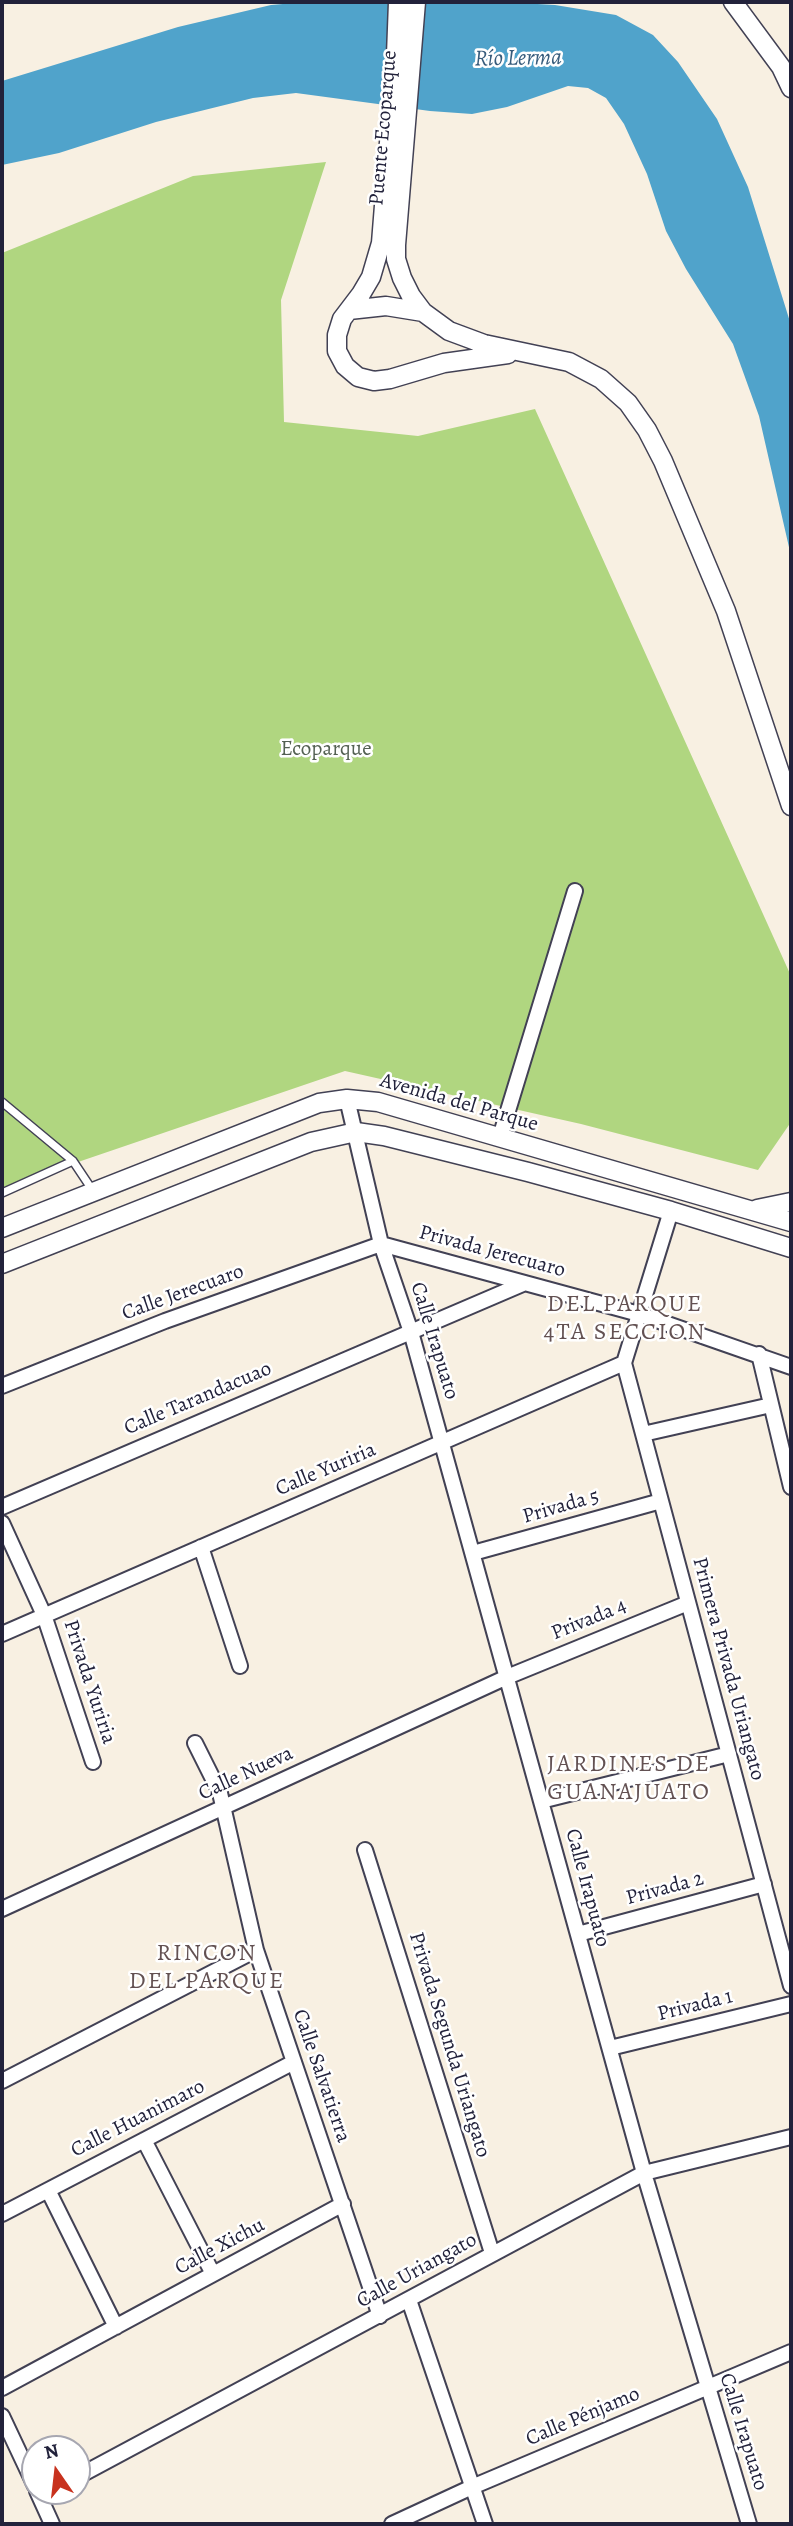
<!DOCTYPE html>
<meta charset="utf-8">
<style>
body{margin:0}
#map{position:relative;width:793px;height:2526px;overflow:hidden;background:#f8f0e2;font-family:Alegreya,serif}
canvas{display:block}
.frame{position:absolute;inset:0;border:4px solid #22223b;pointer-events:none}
.north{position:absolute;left:21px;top:2435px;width:70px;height:70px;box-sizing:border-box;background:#fff;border:2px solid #a7a7b1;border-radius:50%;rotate:346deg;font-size:19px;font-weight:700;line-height:28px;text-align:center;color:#22223b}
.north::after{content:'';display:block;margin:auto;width:24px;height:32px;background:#c8321e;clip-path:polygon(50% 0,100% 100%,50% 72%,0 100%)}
</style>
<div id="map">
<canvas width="793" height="2526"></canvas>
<div class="frame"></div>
<div class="north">N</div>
</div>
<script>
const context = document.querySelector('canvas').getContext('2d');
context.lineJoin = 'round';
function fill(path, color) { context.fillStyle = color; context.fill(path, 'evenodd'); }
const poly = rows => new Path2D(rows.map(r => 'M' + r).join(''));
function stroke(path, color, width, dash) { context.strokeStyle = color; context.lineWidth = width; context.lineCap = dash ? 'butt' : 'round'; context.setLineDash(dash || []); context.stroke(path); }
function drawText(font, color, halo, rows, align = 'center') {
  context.font = font + ' Alegreya,serif'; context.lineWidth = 5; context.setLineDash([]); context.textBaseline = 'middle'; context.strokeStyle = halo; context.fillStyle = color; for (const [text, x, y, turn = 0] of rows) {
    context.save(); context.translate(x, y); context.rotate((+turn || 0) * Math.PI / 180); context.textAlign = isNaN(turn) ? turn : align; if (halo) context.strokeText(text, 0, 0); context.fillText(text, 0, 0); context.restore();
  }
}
const green = poly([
 [326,162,281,300,284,422,418,436,535,409,791,976,791,1122,758,1170,581,1124,345,1071,37,1176,2,1190,2,253,193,176]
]);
const water = poly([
 [306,2,503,2,555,5,616,15,653,35,678,62,717,119,748,187,791,325,791,556,759,416,733,344,686,269,666,231,647,174,624,124,606,98,588,88,568,86,507,107,472,114,430,111,296,93,253,98,156,122,59,153,2,165,2,81,178,27,271,5]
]);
const service = poly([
 [2,1102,73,1161,93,1191],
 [2,1193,73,1161]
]);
const minor = poly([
 [347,1099,381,1244,411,1332,644,2173,749,2524],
 [500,1137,575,891],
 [759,1354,791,1487],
 [624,1363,791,1986],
 [624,1363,671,1211],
 [2,1386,165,1321,381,1244,639,1314,791,1367],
 [643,1434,771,1405],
 [2,1507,525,1283],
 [2,1523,44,1615,93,1762],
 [201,1547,240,1666],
 [473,1553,661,1501],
 [2,1634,624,1363],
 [195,1743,220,1793,256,1950,380,2316],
 [541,1801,729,1754],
 [365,1850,492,2253],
 [2,1909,507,1677,688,1603],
 [578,1934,764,1884],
 [610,2048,791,2004],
 [2,2081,256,1950],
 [144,2140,213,2274],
 [48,2190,116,2327],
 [2,2214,294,2062],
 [409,2300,485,2524],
 [2,2388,343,2204],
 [2,2416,35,2486],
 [77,2477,644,2173,791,2137],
 [37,2491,52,2524],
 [392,2524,472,2487,791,2352]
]);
const tertiary = poly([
 [398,2,396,55,381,243,371,277,361,294,342,319,337,335,337,351,345,366,358,377,374,381,390,379,444,363,508,354],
 [416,2,396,245,396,259,402,278,411,296,423,312,449,331,484,344,569,362,601,379,628,403,647,430,663,461,726,611,791,806],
 [733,2,781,67,791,88],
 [349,310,386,306,423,312],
 [757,1209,791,1202],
 [2,1228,319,1103,347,1099,378,1102,791,1222],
 [2,1264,311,1142,356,1132,384,1136,528,1172,671,1211,791,1248]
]);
const streetNames = [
 ["Puente Ecoparque",384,128,-85],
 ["Avenida del Parque",459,1103,16],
 ["Privada Jerecuaro",492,1252,15],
 ["Calle Jerecuaro",183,1293,-20],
 ["Calle Irapuato",434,1341,73],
 ["Calle Tarandacuao",198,1399,-23],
 ["Calle Yuriria",326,1470,-23],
 ["Privada 5",561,1507,-16],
 ["Privada 4",589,1620,-22],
 ["Primera Privada Uriangato",728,1669,75],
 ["Privada Yuriria",89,1682,72],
 ["Calle Nueva",246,1774,-25],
 ["Calle Irapuato",587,1888,75],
 ["Privada 2",665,1889,-15],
 ["Privada 1",695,2006,-14],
 ["Privada Segunda Uriangato",449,2045,73],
 ["Calle Salvatierra",321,2076,71],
 ["Calle Huanimaro",138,2119,-27],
 ["Calle Xichu",220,2247,-28],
 ["Calle Uriangato",417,2271,-29],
 ["Calle Pénjamo",583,2417,-23],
 ["Calle Irapuato",743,2432,73]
];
const parkNames = [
 ["Ecoparque",326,750]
];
const waterNames = [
 ["Río Lerma",518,59,-1]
];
const quarterNames = [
 ["DEL PARQUE",625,1305],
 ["4TA SECCION",625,1333],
 ["JARDINES DE",629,1765],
 ["GUANAJUATO",629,1793],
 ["RINCON",207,1954],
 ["DEL PARQUE",207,1982]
];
fill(green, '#b0d680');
fill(water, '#50a3cb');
stroke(service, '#424154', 10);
stroke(minor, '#424154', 18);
stroke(tertiary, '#424154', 21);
stroke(service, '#fff', 7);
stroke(minor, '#fff', 14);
stroke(tertiary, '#fff', 18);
drawText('21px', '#22223b', '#fff', streetNames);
drawText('21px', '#546153', '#fff', parkNames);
drawText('italic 23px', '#375c7c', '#fff', waterNames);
context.letterSpacing = '2px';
drawText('24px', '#635152', '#fff', quarterNames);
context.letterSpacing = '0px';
</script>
